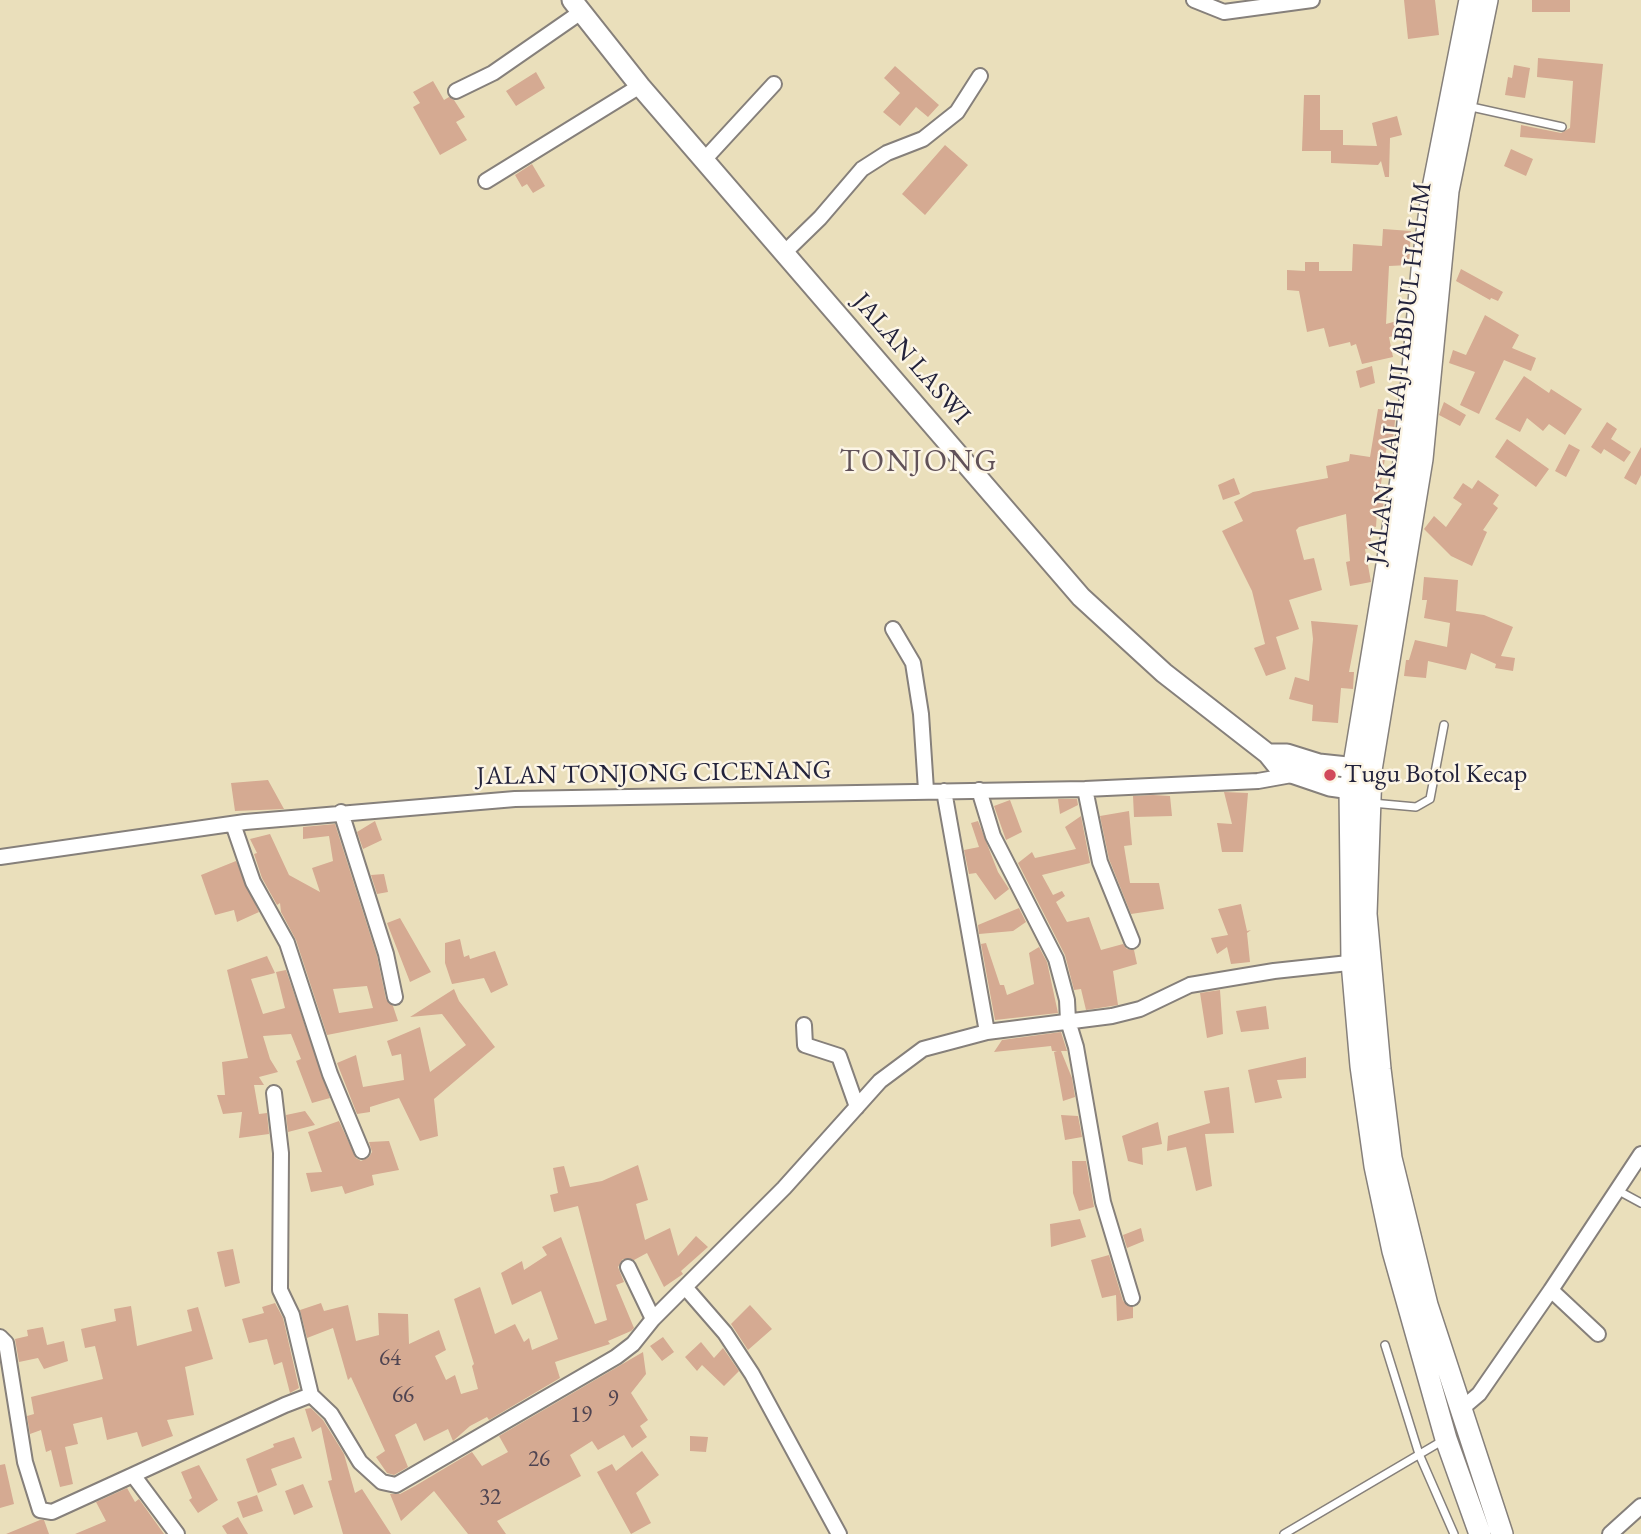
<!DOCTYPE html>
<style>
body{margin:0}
canvas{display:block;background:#eadfbb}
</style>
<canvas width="1641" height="1534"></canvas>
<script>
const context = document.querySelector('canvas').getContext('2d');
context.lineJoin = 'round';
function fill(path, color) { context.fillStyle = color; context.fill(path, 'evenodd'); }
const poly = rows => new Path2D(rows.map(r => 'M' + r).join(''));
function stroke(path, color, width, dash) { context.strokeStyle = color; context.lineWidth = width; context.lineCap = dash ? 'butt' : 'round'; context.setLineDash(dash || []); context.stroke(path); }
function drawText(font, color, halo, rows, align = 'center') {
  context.font = font + ' "EB Garamond",serif'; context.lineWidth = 5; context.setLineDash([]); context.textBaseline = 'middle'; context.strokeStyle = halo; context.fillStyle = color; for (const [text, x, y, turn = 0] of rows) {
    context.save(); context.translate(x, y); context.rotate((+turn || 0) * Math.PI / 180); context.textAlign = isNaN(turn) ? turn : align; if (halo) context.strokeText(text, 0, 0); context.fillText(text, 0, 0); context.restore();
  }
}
const building = poly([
 [1404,0,1435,0,1439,35,1408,39],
 [1532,0,1570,0,1570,12,1532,12],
 [1538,58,1603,64,1595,143,1520,137,1521,125,1561,133,1570,128,1573,81,1537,77],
 [1514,65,1530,68,1525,98,1505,95,1508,77,1512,78],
 [895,66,939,105,928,117,916,107,900,126,883,112,900,93,884,78],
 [536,72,545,88,516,106,506,91],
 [433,81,444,100,449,97,454,100,465,117,456,122,467,140,440,155,413,107,420,103,413,92],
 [1304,95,1320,95,1320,130,1343,130,1343,145,1377,146,1372,123,1397,116,1402,135,1390,138,1389,177,1385,177,1381,161,1378,165,1331,163,1331,151,1302,151],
 [945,145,968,165,925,215,902,194],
 [1511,149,1533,159,1526,176,1504,166],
 [532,164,545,186,533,193,527,184,522,187,515,175],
 [1383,229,1411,231,1409,265,1389,266,1386,324,1397,321,1400,335,1389,337,1393,357,1362,364,1356,344,1351,346,1350,342,1329,347,1324,328,1307,332,1299,291,1287,290,1287,270,1305,271,1305,262,1319,262,1319,271,1352,271,1353,244,1382,246],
 [1461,269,1503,292,1498,301,1491,298,1490,300,1456,281],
 [1485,315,1519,335,1512,348,1536,358,1531,371,1504,360,1479,414,1460,405,1475,372,1449,363,1453,350,1466,355],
 [1372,366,1375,383,1360,388,1356,371],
 [1524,376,1549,393,1551,389,1582,409,1565,435,1549,424,1543,431,1527,418,1520,432,1495,419],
 [1444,402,1466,415,1460,426,1439,415],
 [1378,409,1396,411,1393,440,1388,439,1379,496,1385,496,1382,512,1377,512,1376,527,1370,526,1371,548,1365,549,1371,582,1350,586,1346,562,1350,561,1346,514,1299,527,1296,530,1304,560,1314,558,1322,590,1289,600,1299,629,1276,637,1286,669,1266,676,1254,648,1265,644,1252,591,1222,531,1243,521,1234,502,1253,492,1328,478,1326,466,1349,461,1350,454,1370,457],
 [1607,422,1617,429,1611,439,1631,452,1624,462,1604,449,1601,454,1591,447],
 [1507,439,1549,469,1536,487,1495,457],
 [1569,444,1580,450,1566,477,1555,471],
 [1641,447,1641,475,1636,485,1624,478],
 [1234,478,1240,494,1223,500,1218,485],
 [1478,480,1499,495,1493,504,1498,508,1483,530,1487,532,1472,566,1451,556,1424,529,1434,516,1446,527,1462,504,1453,498,1463,483,1472,489],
 [1424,577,1458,580,1456,611,1484,615,1513,627,1501,656,1515,658,1513,671,1495,668,1496,664,1471,653,1466,670,1428,661,1426,678,1404,676,1406,660,1409,660,1415,640,1447,647,1450,623,1424,618,1427,600,1422,600],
 [1311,621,1358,625,1349,672,1354,672,1353,689,1341,688,1338,723,1312,721,1313,705,1289,699,1295,677,1309,681,1313,639],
 [268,780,284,809,235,811,231,783],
 [1224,792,1248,793,1243,852,1222,852,1217,823,1232,824],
 [1153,795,1170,796,1172,816,1134,817,1133,796],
 [1058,799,1077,799,1078,805,1060,814],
 [1010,800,1022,832,1006,840,994,806],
 [1129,811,1132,845,1124,846,1130,883,1159,883,1164,909,1131,914,1109,859,1100,816],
 [1081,816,1090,863,1042,875,1053,895,1062,891,1065,896,1056,902,1067,922,1089,917,1101,950,1123,944,1127,949,1134,950,1137,964,1113,971,1118,1005,1086,1010,1081,989,1074,990,1065,955,1018,863,1032,852,1035,858,1076,849,1065,827],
 [375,821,382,840,363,849,357,832],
 [978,821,998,872,1009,889,995,900,976,873,969,874,964,850,979,847,971,823],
 [335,824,377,956,386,999,393,1006,398,1021,327,1035,296,940,281,912,280,903,277,905,262,878,254,854,257,853,250,839,270,834,289,875,320,892,312,868,333,861,329,836,303,839,303,827],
 [367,986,373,1008,339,1013,333,989],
 [236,861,259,912,237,922,234,910,215,915,201,875],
 [384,874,388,892,377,894,371,875],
 [1241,904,1247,931,1251,930,1247,933,1250,962,1231,964,1227,947,1217,954,1211,938,1228,935,1218,909],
 [1019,908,1026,922,1013,931,979,934,978,925],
 [400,918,431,972,410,982,387,923],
 [460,939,464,957,469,955,470,959,495,951,508,985,491,993,484,978,452,984,445,963,445,943],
 [986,943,1000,985,1004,985,1007,995,1034,984,1029,953,1039,947,1047,962,1058,1013,995,1020,981,944],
 [267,956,275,973,251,979,263,1014,285,1008,276,972,286,970,330,1098,312,1103,296,1061,301,1059,291,1034,263,1036,270,1059,278,1072,259,1077,264,1085,254,1085,259,1114,267,1113,269,1134,239,1138,242,1112,223,1114,217,1095,225,1095,222,1062,248,1058,227,970],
 [454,989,459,1001,495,1047,434,1099,438,1136,420,1141,399,1098,370,1107,370,1112,357,1114,337,1063,356,1055,363,1087,404,1080,401,1054,392,1056,387,1041,420,1027,430,1072,466,1045,442,1014,410,1017],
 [1220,990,1223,1034,1207,1038,1200,993],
 [1266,1006,1269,1029,1241,1032,1236,1011],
 [1061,1032,1067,1051,1061,1051,1072,1078,1075,1097,1063,1101,1054,1052,1057,1051,1052,1051,1051,1046,994,1052,1002,1040],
 [1306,1057,1306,1078,1277,1080,1282,1098,1255,1103,1248,1070],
 [1229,1087,1234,1133,1205,1134,1212,1186,1196,1191,1186,1147,1167,1151,1168,1136,1210,1123,1204,1091],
 [305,1111,315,1125,288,1132,286,1115],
 [1061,1115,1078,1116,1082,1137,1065,1140],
 [339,1121,356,1158,361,1161,369,1157,372,1152,369,1142,389,1141,399,1170,372,1175,374,1185,345,1194,342,1186,311,1192,306,1173,322,1172,308,1132],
 [1158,1122,1162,1144,1142,1148,1143,1165,1128,1161,1122,1136],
 [1072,1161,1086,1161,1094,1207,1079,1211,1073,1193],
 [638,1165,648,1200,636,1204,645,1240,670,1228,678,1256,696,1236,708,1247,681,1271,683,1274,664,1287,647,1253,634,1260,623,1259,618,1267,624,1282,616,1285,634,1328,631,1331,608,1341,610,1344,555,1362,560,1378,489,1420,487,1417,470,1426,453,1441,448,1429,424,1441,416,1423,395,1435,408,1467,394,1475,387,1473,376,1457,385,1451,351,1377,348,1380,333,1328,307,1338,300,1310,321,1303,324,1311,348,1305,356,1341,379,1335,378,1313,408,1314,409,1344,439,1330,446,1350,435,1356,446,1380,455,1375,461,1394,478,1389,472,1366,474,1364,454,1299,480,1287,495,1334,515,1324,524,1342,529,1338,532,1350,558,1339,541,1291,512,1305,501,1273,522,1261,524,1270,547,1255,542,1247,561,1237,595,1324,607,1320,578,1206,554,1212,550,1195,558,1193,553,1168,564,1166,570,1187,602,1181],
 [1080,1219,1086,1237,1051,1247,1050,1224],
 [1141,1228,1144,1241,1127,1248,1123,1235],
 [233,1249,240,1283,225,1287,217,1252],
 [1109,1255,1123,1301,1133,1307,1133,1318,1117,1321,1116,1295,1102,1298,1091,1260],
 [275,1303,283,1318,299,1388,290,1393,282,1362,274,1365,267,1339,249,1343,242,1319,264,1313,262,1307],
 [750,1305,772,1329,748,1350,731,1324],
 [131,1306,137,1346,192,1331,187,1310,198,1307,213,1359,185,1367,194,1415,167,1420,173,1436,142,1447,137,1432,107,1440,102,1417,73,1424,78,1444,65,1447,73,1484,60,1487,51,1450,46,1452,41,1430,30,1434,27,1416,34,1414,31,1397,103,1379,95,1346,85,1348,81,1329,116,1321,114,1309],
 [43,1327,47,1345,64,1341,68,1361,44,1369,38,1358,19,1362,15,1339,28,1336,27,1330],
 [663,1337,674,1352,662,1361,650,1346],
 [701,1342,714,1358,723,1348,739,1371,724,1386,702,1365,697,1371,685,1357],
 [643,1352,646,1374,631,1393,648,1420,640,1426,647,1437,632,1448,624,1435,598,1450,592,1441,570,1455,581,1476,497,1521,506,1534,468,1534,434,1491,401,1521,390,1494,400,1494,415,1486,472,1452,482,1466,508,1452,499,1436],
 [311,1408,323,1420,344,1454,355,1493,362,1489,391,1534,343,1534,328,1481,332,1480,321,1427,312,1432,305,1409],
 [690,1436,708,1437,706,1452,690,1451],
 [294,1437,302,1458,271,1469,277,1485,258,1493,246,1459,274,1447,273,1444],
 [642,1451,659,1475,636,1493,651,1523,631,1534,597,1472,612,1464,616,1471],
 [5,1464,14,1504,0,1508,0,1465],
 [199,1465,218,1500,198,1513,189,1500,192,1498,181,1472],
 [303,1484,313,1507,294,1515,285,1491],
 [127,1488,135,1502,139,1499,164,1534,75,1534,106,1521,96,1502],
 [257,1495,263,1511,243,1518,237,1502],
 [238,1517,248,1534,227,1534,222,1526],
 [40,1520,44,1520,49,1534,6,1534]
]);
const service = poly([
 [1467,106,1562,127],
 [1372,803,1416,807,1430,799,1444,725],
 [1617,1190,1641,1203],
 [1385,1345,1419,1454,1454,1534],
 [1284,1534,1442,1441]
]);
const minor = poly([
 [1194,0,1224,12,1312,0],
 [456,91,493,73,581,12],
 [704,160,774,84],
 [486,181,640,86],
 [784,253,820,218,862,169,887,153,923,139,957,112,980,76],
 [893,629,913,663,921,714,926,790],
 [1085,789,1100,862,1132,941],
 [979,790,993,836,1056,959,1067,1000,1068,1021,1076,1047,1103,1202,1132,1298],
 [944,791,987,1032],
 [341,812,386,954,395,997],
 [233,824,253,882,287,943,330,1074,362,1151],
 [0,857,245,822,515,799,1085,789,1258,781,1297,774],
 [804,1025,805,1045,839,1056,857,1107],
 [274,1093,281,1153,280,1290,292,1315,311,1395],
 [628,1267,653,1319],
 [685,1287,725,1333,752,1374,839,1534],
 [1551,1290,1641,1154],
 [0,1337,6,1343,25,1462,40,1510,52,1512,133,1475],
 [1459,1411,1479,1394,1551,1290,1598,1334],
 [177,1534,133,1475,285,1405,311,1395,331,1414,360,1462,382,1482,396,1485,616,1357,633,1344,653,1319,784,1188,880,1081,923,1049,987,1032,1112,1016,1140,1009,1190,985,1274,971,1358,962],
 [1610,1534,1641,1506]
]);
const secondary = poly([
 [572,0,640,86,1081,597,1164,673,1268,754,1280,769,1330,786,1365,791],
 [1268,754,1287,754,1319,764,1366,769]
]);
const primary = poly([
 [1470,0,1433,188,1422,270,1405,456,1350,789,1352,962,1361,1066,1375,1166,1393,1251,1446,1439,1480,1534],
 [1487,0,1448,191,1422,459,1371,770,1366,914,1380,1069,1391,1158,1427,1305,1502,1534]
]);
const markers = [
 [1330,775,7,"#d1495b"]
];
const numberNames = [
 ["64",390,1359],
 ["66",403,1396],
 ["9",613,1400],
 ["19",581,1416],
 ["26",539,1460],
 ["32",490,1498]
];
const streetNames = [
 ["JALAN LASWI",911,359,49],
 ["JALAN KIAI HAJI ABDUL HALIM",1400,373,-83],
 ["JALAN TONJONG CICENANG",654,774,-1]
];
const poiNames = [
 ["Tugu Botol Kecap",1344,775]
];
const quarterNames = [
 ["TONJONG",919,463]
];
fill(building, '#d5aa92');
stroke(service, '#86807b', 10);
stroke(minor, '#86807b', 18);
stroke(secondary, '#86807b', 23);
stroke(primary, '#86807b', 24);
stroke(service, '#fff', 7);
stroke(minor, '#fff', 14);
stroke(secondary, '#fff', 19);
stroke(primary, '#fff', 21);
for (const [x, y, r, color] of markers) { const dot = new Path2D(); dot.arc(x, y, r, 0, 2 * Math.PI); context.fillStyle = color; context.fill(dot); stroke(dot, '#fcf5e5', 2.5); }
drawText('23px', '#4f4451', null, numberNames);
drawText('26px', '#22223b', '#fcf5e5', streetNames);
drawText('26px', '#22223b', '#fcf5e5', poiNames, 'left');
context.letterSpacing = '2px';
drawText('30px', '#615259', '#fcf5e5', quarterNames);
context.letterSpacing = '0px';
</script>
